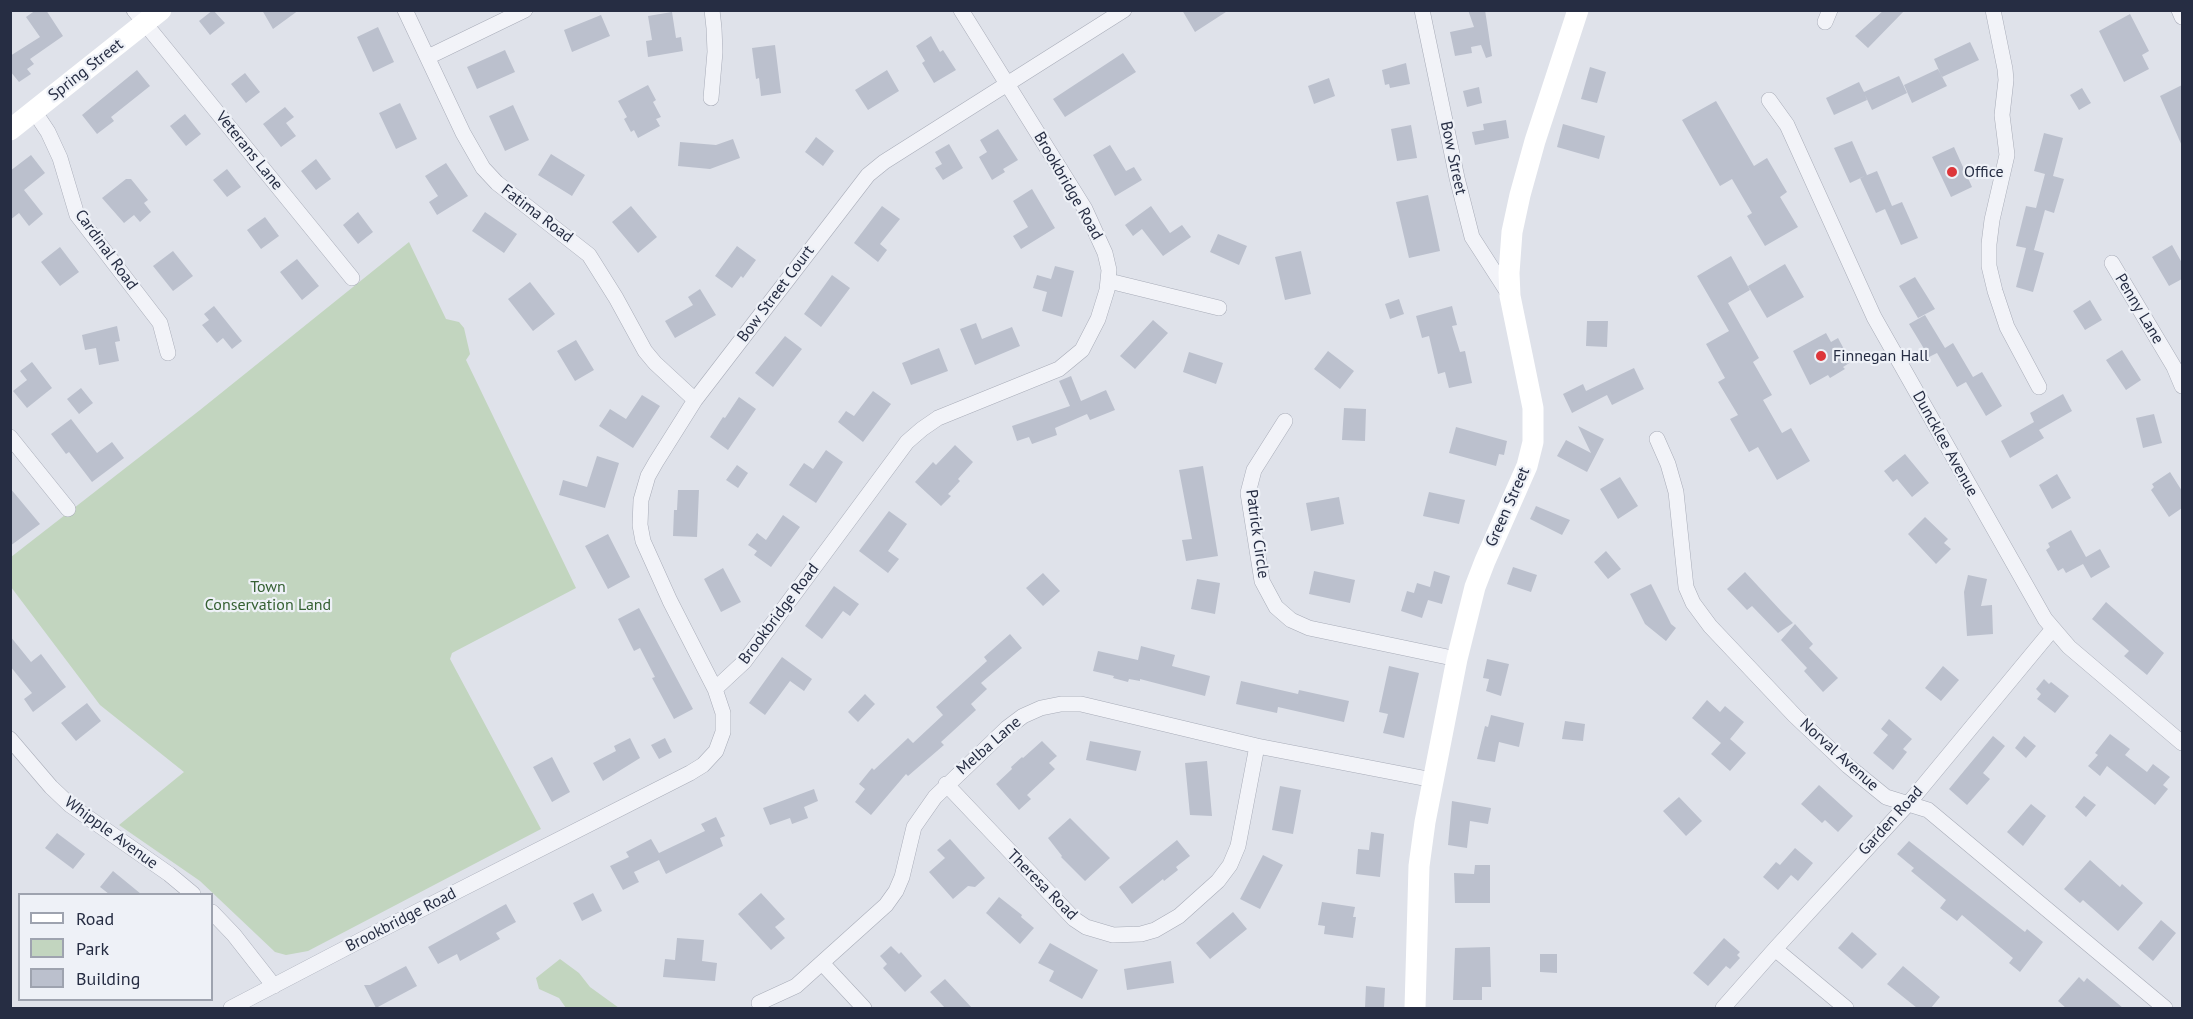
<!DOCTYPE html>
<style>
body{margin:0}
#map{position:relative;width:2193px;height:1019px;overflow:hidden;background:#dfe2ea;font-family:"PT Sans",sans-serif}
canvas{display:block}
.frame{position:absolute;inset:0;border:12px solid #262d43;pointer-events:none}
.legend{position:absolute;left:18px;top:893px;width:195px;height:108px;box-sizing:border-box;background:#eef1f7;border:2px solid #9ea3af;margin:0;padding:8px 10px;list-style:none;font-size:18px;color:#262d43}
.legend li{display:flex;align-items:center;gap:12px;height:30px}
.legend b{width:30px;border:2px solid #9ea3af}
</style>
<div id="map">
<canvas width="2193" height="1019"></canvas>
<div class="frame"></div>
<ul class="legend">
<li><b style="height:8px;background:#fff"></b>Road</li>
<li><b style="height:16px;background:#c2d5bf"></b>Park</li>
<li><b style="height:16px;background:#bbc0cd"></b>Building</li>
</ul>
</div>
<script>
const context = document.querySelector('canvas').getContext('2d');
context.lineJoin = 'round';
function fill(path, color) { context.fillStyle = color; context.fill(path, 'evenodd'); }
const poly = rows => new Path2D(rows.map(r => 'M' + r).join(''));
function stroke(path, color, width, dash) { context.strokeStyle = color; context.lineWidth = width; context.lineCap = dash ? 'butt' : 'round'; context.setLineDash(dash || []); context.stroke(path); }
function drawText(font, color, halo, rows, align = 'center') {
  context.font = font + ' "PT Sans",sans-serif'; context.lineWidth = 4.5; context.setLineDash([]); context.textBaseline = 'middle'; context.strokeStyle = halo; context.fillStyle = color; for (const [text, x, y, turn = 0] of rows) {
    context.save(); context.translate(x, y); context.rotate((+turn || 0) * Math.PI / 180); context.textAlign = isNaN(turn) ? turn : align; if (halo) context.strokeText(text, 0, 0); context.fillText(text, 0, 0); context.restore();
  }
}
const green = poly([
 [409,242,446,319,459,322,464,328,470,354,466,360,576,588,452,653,450,659,541,829,308,951,286,955,275,952,200,881,119,825,184,772,100,705,11,587,11,557,200,410],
 [560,959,579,973,590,987,619,1008,566,1008,559,998,539,989,536,978]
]);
const building = poly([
 [36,10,46,10,63,36,30,59,34,64,27,69,31,74,19,82,10,71,10,56,40,37,26,17],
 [213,10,225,23,210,35,199,21],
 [262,10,299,10,273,29],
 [1182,10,1229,10,1195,32],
 [1468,10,1485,10,1492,56,1486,58,1481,45,1471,47,1472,53,1455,56,1450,32,1474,27],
 [1884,10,1905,10,1868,48,1855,36],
 [672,12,676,38,681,37,683,51,648,57,646,41,652,40,648,16],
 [2130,14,2149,51,2142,55,2149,69,2124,82,2099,31],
 [601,15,610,36,572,52,564,30],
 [378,27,394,62,373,72,357,37],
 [931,36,940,52,943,50,956,70,934,83,922,63,925,61,916,46],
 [1970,42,1979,60,1942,77,1934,59],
 [775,45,781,93,761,96,759,78,756,79,752,48],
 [505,50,515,72,477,89,467,67],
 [1123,53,1136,72,1065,117,1053,99],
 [1406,63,1410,84,1390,88,1389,84,1385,85,1382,70],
 [1590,67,1606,72,1597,103,1581,99],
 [1938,69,1947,86,1912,103,1904,85],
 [137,70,150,86,111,117,114,121,97,134,82,115],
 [887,70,899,91,868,110,855,90],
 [245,73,260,92,246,103,231,84],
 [1899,76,1907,93,1872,110,1865,95,1867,100,1834,115,1826,98,1859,82,1864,92],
 [1329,78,1335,96,1314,104,1308,86],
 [648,85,656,100,653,102,661,117,656,119,660,126,638,138,634,130,631,132,624,119,627,117,618,101],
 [2182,85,2182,146,2160,96],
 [1479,87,1482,103,1467,107,1463,91],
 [2082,88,2091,103,2079,110,2070,95],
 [1716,101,1754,166,1767,158,1787,192,1780,197,1798,227,1765,246,1747,216,1752,213,1732,179,1720,186,1682,120],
 [400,103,417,139,396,149,379,113],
 [513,105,529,140,505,151,489,116],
 [285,107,294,117,286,123,296,136,281,147,263,124],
 [185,114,201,134,186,146,170,126],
 [1506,120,1509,138,1475,145,1472,132,1484,130,1483,124],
 [1563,124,1605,136,1599,159,1557,147],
 [1411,125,1417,158,1397,161,1391,129],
 [998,129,1018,160,1003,169,1005,172,992,180,979,157,987,152,980,140],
 [2044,133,2063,138,2053,176,2064,179,2054,213,2045,210,2034,250,2044,253,2033,292,2016,287,2026,248,2016,246,2026,206,2036,208,2045,174,2034,171],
 [816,137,834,151,823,166,805,152],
 [733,139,740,158,710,169,678,166,680,142,716,145],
 [1852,141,1867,175,1850,183,1834,148],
 [949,144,963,168,943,180,935,168,942,164,935,152],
 [1110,145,1126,171,1134,167,1142,180,1115,196,1093,155],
 [1954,147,1972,187,1951,197,1932,157],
 [551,154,585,175,572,196,538,175],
 [31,155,45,173,24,190,43,214,29,226,19,213,10,220,10,171],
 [316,159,331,179,316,190,301,171],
 [446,163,468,196,437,215,429,202,438,196,425,176],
 [227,169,241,187,227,197,213,180],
 [1877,171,1892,206,1902,202,1918,238,1901,245,1885,209,1876,213,1860,178],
 [126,179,131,179,148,200,144,203,151,212,140,222,134,215,124,223,102,198],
 [1032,189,1055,228,1021,249,1013,236,1028,227,1013,201],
 [1428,195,1440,251,1409,258,1396,202],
 [631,206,657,237,638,253,612,222],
 [882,206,900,219,880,244,887,250,878,262,854,243],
 [1151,206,1170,233,1182,225,1191,237,1163,256,1142,229,1133,236,1125,225],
 [358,212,373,232,358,244,343,225],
 [485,212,517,234,504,253,472,231],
 [265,217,279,236,261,249,247,230],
 [1218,234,1247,246,1239,265,1210,252],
 [2172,245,2182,263,2182,279,2169,286,2152,257],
 [737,246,756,260,743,278,741,276,732,288,715,276],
 [60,247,79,272,60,286,41,262],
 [173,251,193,276,173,291,153,266],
 [1301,251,1311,294,1285,300,1275,257],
 [1731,256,1750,290,1728,303,1759,358,1753,362,1772,395,1763,400,1782,433,1791,428,1810,461,1777,480,1758,447,1749,452,1730,419,1738,415,1718,382,1725,378,1706,344,1729,331,1697,276],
 [297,259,319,286,302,300,280,272],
 [1785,264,1804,297,1767,318,1748,286],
 [1055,266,1074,271,1062,317,1042,311,1047,292,1033,288,1037,275,1051,279],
 [832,275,850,288,821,327,804,314],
 [1915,277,1935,309,1918,318,1899,286],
 [530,282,555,314,533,331,508,299],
 [700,289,716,315,675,338,665,321,693,305,688,297],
 [1399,299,1404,314,1390,319,1385,304],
 [2090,300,2102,320,2085,330,2073,311],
 [214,306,242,341,232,349,223,338,217,343,202,325,209,320,204,314],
 [1452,306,1457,325,1452,326,1460,352,1465,351,1472,383,1449,388,1445,372,1438,374,1429,336,1422,338,1416,316],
 [1925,315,1945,348,1953,343,1973,377,1982,372,2002,406,1986,416,1966,382,1957,387,1937,353,1929,357,1909,324],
 [1153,320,1168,333,1135,369,1120,356],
 [1587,321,1608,321,1607,347,1586,346],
 [976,323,982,339,1012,327,1020,346,975,365,960,329],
 [117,326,120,341,115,342,119,361,99,365,96,348,85,350,82,335],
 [1826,333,1831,342,1838,338,1851,362,1843,367,1845,369,1830,378,1828,375,1810,385,1793,351],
 [785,336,802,349,773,387,755,373],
 [576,340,594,370,575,381,557,351],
 [939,348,948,371,911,385,902,363],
 [2122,350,2141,380,2126,390,2106,360],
 [1328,351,1354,371,1340,389,1314,369],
 [1189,352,1223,363,1216,384,1183,372],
 [32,362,52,388,27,408,13,391,27,380,20,371],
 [1634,368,1644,389,1612,405,1607,395,1572,413,1563,394,1583,384,1586,391],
 [1071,376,1081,401,1106,390,1115,410,1090,420,1087,414,1055,428,1057,435,1032,444,1029,437,1017,441,1012,426,1070,406,1059,381],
 [81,388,93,403,79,414,67,399],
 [873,391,891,404,863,442,838,422,846,411,854,416],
 [2063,394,2072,411,2039,430,2044,438,2010,458,2001,441,2034,422,2030,413],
 [642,395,660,406,633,448,599,426,610,409,626,419],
 [739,397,756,409,728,450,710,437,723,417,725,418],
 [1344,408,1366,409,1365,441,1342,440],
 [2154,414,2162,443,2143,448,2136,418],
 [71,419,97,453,112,442,124,458,92,482,69,452,66,454,51,434],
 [1578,426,1604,439,1587,472,1557,456,1566,440,1591,453],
 [1456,427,1507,441,1504,455,1499,454,1496,466,1449,453],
 [955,445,973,462,958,479,960,481,948,494,951,496,941,506,915,482,933,462,936,465],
 [826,450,843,462,816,503,789,485,804,463,813,469],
 [1905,454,1929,483,1912,497,1897,479,1893,482,1884,471],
 [597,456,619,463,605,508,559,495,563,480,587,487],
 [737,465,748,473,738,488,726,480],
 [1203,466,1218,556,1186,561,1182,540,1192,539,1179,470],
 [2170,472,2182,491,2182,508,2169,517,2151,490,2154,487,2152,484],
 [2057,474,2071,498,2052,509,2039,485],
 [1620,477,1638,506,1618,519,1600,489],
 [10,488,40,524,10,546],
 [678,490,699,490,697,537,673,536,674,510,677,510],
 [1429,492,1465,500,1459,524,1423,516],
 [1339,497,1344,524,1311,531,1306,503],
 [1536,506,1570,520,1562,535,1530,519],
 [889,511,907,524,888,551,899,559,888,573,859,551],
 [783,515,800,527,771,567,754,555,757,551,748,545,757,533,766,540],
 [1925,517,1948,539,1944,543,1951,549,1936,564,1908,534],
 [2071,530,2086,557,2100,549,2110,567,2091,578,2083,564,2066,573,2063,568,2058,571,2046,550,2050,547,2048,543],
 [608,534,630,577,608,589,585,546],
 [1606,551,1621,569,1608,579,1594,562],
 [1513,567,1537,575,1531,592,1507,584],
 [723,568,741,602,721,612,704,579],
 [1314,571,1355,580,1350,603,1309,594],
 [1434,571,1450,576,1442,604,1428,600,1422,618,1401,611,1407,591,1414,593,1417,583,1430,587],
 [1745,572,1782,612,1793,623,1778,633,1752,606,1747,610,1727,589],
 [1043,573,1060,591,1043,606,1026,588],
 [1968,575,1987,579,1981,606,1992,605,1993,634,1967,636,1964,592],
 [1197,579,1220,583,1215,614,1191,609],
 [1651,584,1671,624,1676,628,1666,641,1645,624,1630,594],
 [834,586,859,604,850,616,843,611,822,639,805,626],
 [2106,602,2164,653,2147,675,2124,656,2129,651,2092,619],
 [639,608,693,709,674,719,652,678,655,677,640,648,634,651,618,619],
 [1795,624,1813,644,1809,648,1838,678,1823,692,1804,671,1807,668,1781,640],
 [1010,634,1022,648,981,683,987,689,971,704,976,710,941,742,944,745,908,776,906,774,871,815,855,802,865,789,859,784,872,768,874,770,908,738,913,743,943,715,936,707,987,661,984,657],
 [10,636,31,662,41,654,66,687,33,712,24,699,32,693,10,666],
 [1141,646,1175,655,1172,666,1210,676,1205,696,1140,679,1140,681,1129,679,1128,682,1113,678,1114,676,1093,671,1098,651,1138,660],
 [782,657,812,679,804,691,790,681,765,715,749,703],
 [1487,659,1509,664,1501,696,1486,691,1489,679,1483,678],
 [1389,666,1419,673,1404,738,1383,733,1388,714,1379,712],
 [1943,666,1959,680,1941,701,1925,688],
 [2044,679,2049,684,2051,682,2069,696,2055,713,2037,699,2041,694,2036,689],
 [1241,681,1298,694,1299,690,1349,701,1344,722,1278,707,1277,713,1236,704],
 [865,694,875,704,858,722,848,712],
 [1707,700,1720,712,1725,706,1744,722,1730,739,1746,753,1730,771,1711,754,1721,743,1692,718],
 [87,703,101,721,76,741,61,723],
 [1491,715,1524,723,1519,747,1499,742,1495,762,1477,759,1485,726,1488,727],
 [1889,719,1912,739,1903,749,1907,752,1893,770,1873,753,1888,735,1881,729],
 [1565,721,1585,724,1583,741,1562,739],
 [2110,734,2130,749,2125,755,2147,772,2153,764,2170,777,2163,785,2168,789,2155,805,2107,766,2100,776,2088,766,2098,755,2095,753],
 [1993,736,2005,746,1983,773,1990,779,1967,805,1949,789],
 [2024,736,2036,746,2026,758,2015,748],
 [630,738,640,758,603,781,593,763,616,751,614,746],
 [665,738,672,752,659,759,651,745],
 [1042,741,1057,756,1049,763,1055,769,1027,795,1031,799,1019,810,996,784,1012,769,1011,767,1022,757,1023,758],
 [1090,741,1141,751,1136,771,1086,760],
 [552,757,570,792,552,802,533,767],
 [1207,761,1212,816,1190,815,1185,763],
 [1819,785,1853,816,1838,832,1825,820,1822,823,1801,804],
 [1280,786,1301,790,1293,834,1272,830],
 [814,789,818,801,804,807,808,818,792,824,790,818,770,825,763,808],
 [2084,796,2096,805,2086,817,2075,807],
 [1679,797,1702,821,1686,836,1663,811],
 [1452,801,1491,808,1488,824,1470,821,1467,848,1448,845],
 [2031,804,2046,816,2023,846,2007,832],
 [716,817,725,836,720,838,723,846,666,874,659,860,634,872,639,882,623,890,610,866,629,857,626,852,651,839,659,853,705,831,701,824],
 [1070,818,1110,858,1085,881,1061,857,1062,856,1048,838],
 [1371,832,1384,834,1380,877,1356,874,1358,849,1369,850],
 [57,833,85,854,73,869,45,848],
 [950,839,985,878,975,887,968,886,953,899,929,872,945,858,937,850],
 [1177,840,1190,856,1176,867,1178,870,1164,881,1163,879,1132,904,1119,887],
 [1909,841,2025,932,2027,929,2043,942,2020,972,2009,963,2013,958,1962,915,1957,921,1940,908,1946,900,1911,871,1914,868,1897,854],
 [1795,848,1813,863,1798,881,1791,875,1778,890,1763,877,1776,862,1780,865],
 [1263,855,1283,865,1260,909,1240,899],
 [2090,860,2120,887,2122,884,2143,903,2118,931,2083,900,2080,903,2064,889],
 [1475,865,1490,865,1490,903,1455,903,1454,873,1474,874],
 [113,871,141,894,109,894,100,887],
 [593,893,602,911,582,921,573,903],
 [761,893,785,919,775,927,785,938,771,950,738,914],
 [999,897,1022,915,1021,917,1034,928,1020,944,986,913],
 [1322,902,1355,907,1353,917,1356,917,1353,938,1324,934,1325,926,1318,925],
 [506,904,516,922,496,933,500,939,460,961,457,954,438,964,428,947],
 [1233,912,1247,929,1210,959,1196,943],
 [2161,920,2176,933,2153,961,2138,948],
 [1852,932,1877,954,1862,969,1838,948],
 [677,938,704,940,702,961,717,963,715,981,663,977,665,959,675,960],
 [1724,938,1740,952,1737,955,1740,958,1730,969,1726,966,1708,986,1693,973],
 [1050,943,1098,970,1082,999,1049,981,1054,971,1038,963],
 [891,946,899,954,901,952,922,976,905,992,883,968,887,964,880,956],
 [1490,947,1491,987,1482,987,1482,1000,1453,1000,1455,948],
 [1540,954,1557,954,1557,973,1540,972],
 [1171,961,1174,983,1127,990,1124,969],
 [406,966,417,986,376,1008,364,985,370,985],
 [1903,966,1940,997,1931,1008,1917,1008,1887,984],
 [2079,977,2084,982,2087,978,2123,1008,2066,1008,2058,1001],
 [945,979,972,1008,945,1008,930,992],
 [1366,986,1385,988,1384,1008,1365,1008]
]);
const street = poly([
 [134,10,352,278],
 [405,10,463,133,483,168,497,183,589,255,616,298,645,351,655,363,695,400],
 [1422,10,1457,178,1472,237,1510,296],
 [1993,10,2005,69,2006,80,2002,115,2007,155,1992,220,1989,244,1989,266,1995,291,2007,327,2039,387],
 [2179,10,2182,17],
 [1825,22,1830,10],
 [428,57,525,10],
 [711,98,715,52,714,28,712,10],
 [1769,100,1787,125,1874,317,2045,619,2069,647,2182,743],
 [34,111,48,132,60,158,77,215,160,323,168,353],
 [2112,263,2174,367,2182,386],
 [1109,281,1219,308],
 [1285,421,1254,470,1248,493,1262,581,1276,607,1291,620,1309,628,1457,659],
 [10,437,68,509],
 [1657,439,1668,464,1676,492,1686,587,1693,603,1710,626,1795,716,1848,766,1886,797,1928,810,2165,1008],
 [715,689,670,601,643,541,640,525,641,500,648,476,656,462,695,400,868,175,884,162,1124,10],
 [10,739,51,787,70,805,169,874,193,894],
 [946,784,1074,919,1086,927,1113,935,1141,934,1155,930,1179,916,1218,881,1230,865,1238,846,1257,746],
 [212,912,234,935,274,986],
 [1775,949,1846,1008],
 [822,963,864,1008],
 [759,1003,796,986,886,905,896,891,902,877,914,827,935,797,1007,728,1023,716,1041,708,1061,704,1081,704,1257,746,1433,780],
 [231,1008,365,938,690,773,703,765,716,751,723,732,723,713,715,689,744,662,907,442,922,429,938,418,1059,369,1082,350,1098,319,1107,290,1109,270,1105,253,1085,209,961,10],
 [1723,1008,1775,949,1908,804,2052,630]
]);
const secondary = poly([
 [10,130,161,10],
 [1415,1008,1419,866,1425,822,1457,659,1475,587,1485,561,1527,466,1533,442,1533,408,1510,296,1509,273,1512,232,1520,195,1535,141,1578,10]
]);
const markers = [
 [1952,172,6,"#dd363a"],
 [1821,356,6,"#dd363a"]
];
const streetNames = [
 ["Spring Street",86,70,-38],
 ["Veterans Lane",249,151,51],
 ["Bow Street",1453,158,78],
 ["Brookbridge Road",1068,186,60],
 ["Fatima Road",537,214,37],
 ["Cardinal Road",106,250,54],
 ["Bow Street Court",776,294,-53],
 ["Penny Lane",2139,309,59],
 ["Duncklee Avenue",1945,444,61],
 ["Green Street",1508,507,-66],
 ["Patrick Circle",1257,534,82],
 ["Brookbridge Road",779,614,-53],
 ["Melba Lane",989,746,-41],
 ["Norval Avenue",1839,755,42],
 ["Garden Road",1891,821,-48],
 ["Whipple Avenue",111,833,36],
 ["Theresa Road",1042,885,45],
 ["Brookbridge Road",401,920,-27]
];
const poiNames = [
 ["Office",1964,172],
 ["Finnegan Hall",1833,356]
];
const parkNames = [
 ["Town",268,587],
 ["Conservation Land",268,605]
];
fill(green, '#c2d5bf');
fill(building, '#bbc0cd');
stroke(street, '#a8acb8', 16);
stroke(street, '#f2f3f8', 15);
stroke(secondary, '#fff', 21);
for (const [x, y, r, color] of markers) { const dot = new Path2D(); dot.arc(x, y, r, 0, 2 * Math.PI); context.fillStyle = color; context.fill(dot); stroke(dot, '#eef1f7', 2); }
drawText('16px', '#262d43', '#eef1f7', streetNames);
drawText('16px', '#262d43', '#eef1f7', poiNames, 'left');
drawText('16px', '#356032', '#eef1f7', parkNames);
</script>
